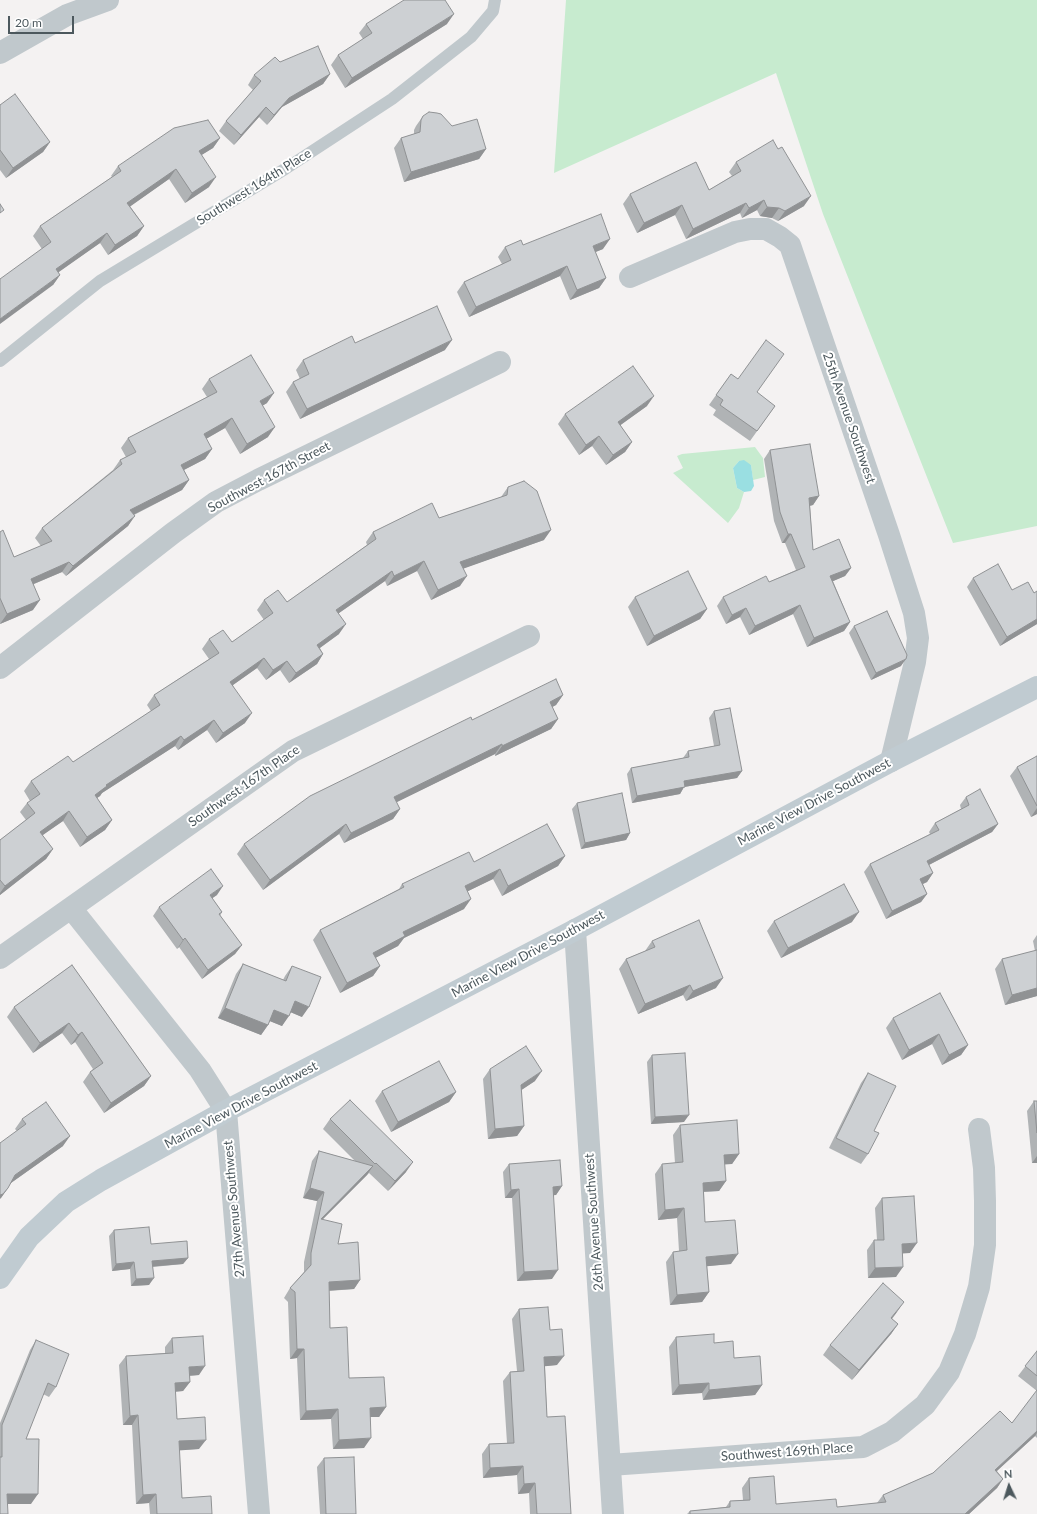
<!DOCTYPE html>
<style>
body{margin:0}
#map{position:relative;width:1037px;height:1514px;overflow:hidden;background:#f4f2f2;font-family:Lato,sans-serif}
canvas{display:block}
.north{position:absolute;left:989px;top:1466px;width:40px;height:40px;-webkit-text-stroke:3px #fff;paint-order:stroke;rotate:356deg;font-size:11px;font-weight:700;line-height:16px;text-align:center;color:#4c585d}
.north::after{content:'';display:block;margin:auto;width:14px;height:18px;background:#4c585d;clip-path:polygon(50% 0,100% 100%,50% 72%,0 100%)}
.scale{position:absolute;left:8px;top:16px;width:66px;height:18px;box-sizing:border-box;border:2px solid #4c585d;border-top:0;padding-left:5px;font-size:12px;line-height:14px;white-space:nowrap;color:#4c585d;-webkit-text-stroke:3px #fff;paint-order:stroke}
</style>
<div id="map">
<canvas width="1037" height="1514"></canvas>
<div class="north">N</div>
<div class="scale">20 m</div>
</div>
<script>
const context = document.querySelector('canvas').getContext('2d');
context.lineJoin = 'round';
function fill(path, color) { context.fillStyle = color; context.fill(path, 'evenodd'); }
const poly = rows => new Path2D(rows.map(r => 'M' + r).join(''));
function stroke(path, color, width, dash) { context.strokeStyle = color; context.lineWidth = width; context.lineCap = dash ? 'butt' : 'round'; context.setLineDash(dash || []); context.stroke(path); }
function drawText(font, color, halo, rows, align = 'center') {
  context.font = font + ' Lato,sans-serif'; context.lineWidth = 4; context.setLineDash([]); context.textBaseline = 'middle'; context.strokeStyle = halo; context.fillStyle = color; for (const [text, x, y, turn = 0] of rows) {
    context.save(); context.translate(x, y); context.rotate((+turn || 0) * Math.PI / 180); context.textAlign = isNaN(turn) ? turn : align; if (halo) context.strokeText(text, 0, 0); context.fillText(text, 0, 0); context.restore();
  }
}
const green = poly([
 [566,0,1037,0,1037,526,953,543,823,214,776,73,554,173],
 [755,447,763,458,765,477,753,480,751,465,739,461,733,468,737,488,744,492,739,508,728,523,673,473,683,468,677,456,682,454]
]);
const water = poly([
 [744,460,751,465,754,486,751,491,744,492,737,488,733,468,739,461]
]);
const lane = poly([
 [0,361,100,281,285,169,392,99,471,37,493,11,495,0]
]);
const street = poly([
 [0,53,67,15,108,0],
 [630,277,735,232,750,229,766,229,780,237,790,245,889,535,914,613,918,638,915,662,891,761],
 [0,668,173,533,216,502,258,480,500,362],
 [71,908,200,1070,226,1111,259,1514],
 [575,930,613,1514],
 [0,958,293,751,529,636],
 [610,1465,863,1447,892,1432,925,1405,949,1372,965,1334,979,1287,985,1245,985,1201,984,1168,979,1129]
]);
const secondary = poly([
 [0,1278,29,1237,66,1202,101,1180,226,1111,575,930,891,761,1037,687]
]);
const wall = poly([
 [366,24,447,24,345,88,331,65,338,55,363,39,359,33],
 [280,62,330,74,323,84,282,107,267,125,259,117,234,145,219,131,226,121,253,90,248,85,254,75],
 [0,105,50,142,43,152,6,178,0,170],
 [423,116,452,126,486,149,479,159,404,182,394,148,401,138,414,134,414,130,416,126],
 [220,138,213,148,201,155,209,187,185,203,169,179,130,206,144,226,137,236,108,255,100,243,58,272,60,275,53,285,42,249,33,236,40,226,112,177,111,176,118,166],
 [736,162,804,206,778,221,772,218,760,216,757,210,742,218,740,213,686,239,675,215,637,233,623,204,630,194,709,190,732,176,729,172],
 [523,245,603,249,595,252,606,278,599,288,570,300,560,276,469,317,457,292,464,282,502,264,498,257,505,247],
 [355,343,445,350,300,419,286,392,293,382,300,379,296,370,303,360],
 [731,374,775,406,750,441,713,415,716,410,709,405],
 [209,379,267,403,262,406,268,437,240,454,225,428,206,439,212,449,205,459,184,470,189,480,182,490,134,515,128,526,66,576,62,572,34,584,33,610,0,624,0,532,14,557,41,546,35,538,42,528,113,470,120,460,126,457,121,448,128,438,207,397,202,389],
 [647,406,620,425,632,442,625,452,606,465,592,446,579,455,558,424,565,414],
 [770,450,819,496,813,505,810,506,813,550,851,568,845,576,833,581,850,622,844,631,807,647,793,614,749,635,740,617,726,624,717,606,723,597,769,582,796,570,785,543,782,543,774,521,764,459],
 [508,487,544,540,464,568,460,586,431,600,417,571,387,586,385,581,339,613,339,634,320,648,323,654,317,664,289,683,280,670,266,680,257,668,233,685,245,723,216,743,207,730,178,750,175,746,102,793,100,796,97,798,112,820,105,830,80,847,63,821,42,835,53,849,46,859,0,895,0,840,26,820,20,812,27,803,30,801,24,791,31,781,73,762,151,711,147,705,154,695,209,659,202,649,209,639,232,642,264,620,257,610,264,600,287,602,367,545,366,542,373,532,439,518,501,497],
 [973,578,1012,590,1034,593,1037,591,1037,624,1000,646,967,587],
 [635,597,707,609,700,619,647,646,628,607],
 [854,626,901,666,871,680,849,633],
 [563,695,556,705,552,707,558,719,551,729,495,756,495,754,396,802,400,809,393,819,344,843,339,834,263,890,237,854,244,844,472,720],
 [714,711,742,771,737,778,684,787,680,794,632,803,627,774,631,768,683,758,688,751,714,746,709,718],
 [1037,756,1037,814,1031,817,1010,776,1017,767],
 [966,797,998,824,992,832,929,865,933,873,927,882,923,884,927,894,921,902,886,919,864,872,870,864,930,834,929,832,935,823,961,809,960,805],
 [577,803,630,833,626,840,581,849,572,809],
 [565,856,558,866,502,896,493,879,468,891,464,909,404,938,398,946,375,958,380,966,373,976,340,993,313,940,320,930,399,889,402,884,474,862],
 [217,895,212,898,222,912,220,916,242,945,235,954,202,979,179,947,177,949,153,916,159,907],
 [774,921,852,922,781,958,767,931],
 [1037,935,1037,996,1005,1005,995,969,1002,959,1035,951,1033,941],
 [652,941,716,988,686,1001,683,995,638,1014,619,969,626,959,645,951],
 [243,964,283,980,285,976,292,966,302,1017,290,1012,282,1026,270,1021,268,1025,261,1035,218,1018,236,974],
 [72,965,151,1076,144,1086,104,1113,83,1082,90,1072,93,1069,75,1042,71,1045,62,1033,33,1053,7,1017,14,1007],
 [893,1018,968,1045,961,1055,942,1065,932,1044,902,1060,886,1028],
 [652,1055,684,1122,651,1124,647,1062],
 [490,1069,535,1081,521,1090,524,1126,517,1136,488,1139,483,1079],
 [868,1073,874,1131,868,1154,861,1164,829,1148,861,1083],
 [382,1091,456,1092,449,1102,391,1132,375,1101],
 [1034,1101,1037,1101,1037,1163,1032,1163,1027,1111],
 [22,1119,63,1146,11,1183,1,1198,17,1131,15,1129],
 [330,1119,406,1172,388,1191,369,1173,323,1219,360,1280,354,1289,329,1291,330,1328,349,1378,386,1407,379,1417,370,1417,364,1448,333,1449,331,1419,300,1420,297,1358,290,1359,288,1302,284,1298,290,1288,304,1272,304,1262,317,1201,303,1198,312,1161,319,1151,355,1161,323,1129],
 [680,1125,739,1154,732,1164,724,1164,726,1181,719,1191,704,1192,705,1222,731,1264,707,1266,709,1292,702,1302,670,1305,666,1262,673,1252,679,1251,677,1218,658,1220,655,1174,662,1164,675,1163,673,1135],
 [509,1164,562,1186,556,1195,553,1195,552,1279,517,1281,512,1198,505,1198,503,1172],
 [882,1198,910,1253,903,1253,896,1277,868,1278,867,1250,874,1240,877,1240,875,1208],
 [114,1230,188,1258,183,1264,153,1267,149,1285,131,1286,130,1269,112,1271,109,1236],
 [519,1309,550,1330,557,1365,545,1366,547,1417,571,1514,530,1514,529,1493,518,1494,517,1475,483,1478,482,1454,489,1444,507,1443,503,1381,510,1372,517,1371,512,1319],
 [897,1312,892,1319,898,1324,891,1334,852,1380,823,1355,830,1345],
 [676,1337,714,1343,734,1358,762,1385,755,1395,703,1400,702,1393,672,1395,669,1347],
 [172,1338,199,1375,190,1376,190,1382,183,1391,175,1392,177,1419,199,1449,179,1450,182,1498,212,1514,150,1514,149,1503,136,1504,132,1425,123,1425,119,1365,126,1356,165,1353,165,1347],
 [36,1340,56,1387,49,1397,43,1394,26,1439,31,1504,8,1504,0,1514,0,1423,30,1350],
 [1037,1351,1037,1438,1035,1436,997,1471,1003,1479,997,1488,969,1514,687,1514,690,1511,726,1507,730,1501,743,1500,742,1488,749,1478,776,1504,837,1507,877,1503,883,1495,933,1473,1012,1423,1037,1391,1018,1376],
 [324,1458,356,1514,320,1514,317,1467]
]);
const shadedWall = poly([
 [454,14,447,24,345,88,352,78],
 [330,74,323,84,282,107,267,125,274,115,289,98],
 [266,107,259,117,234,145,241,135],
 [220,138,213,148,192,161,199,151],
 [50,142,43,152,6,178,13,168],
 [486,149,479,159,404,182,411,172],
 [176,169,169,179,121,213,127,203],
 [216,177,209,187,185,203,192,193],
 [811,196,804,206,778,221,785,211],
 [764,200,757,210,742,218,749,208],
 [746,203,740,213,686,239,693,229],
 [682,205,675,215,637,233,644,223],
 [767,207,779,208,772,218,760,216],
 [144,226,137,236,108,255,115,245],
 [107,233,100,243,49,279,56,269],
 [610,239,603,249,586,256,593,246],
 [567,266,560,276,469,317,476,307],
 [60,275,53,285,0,324,0,319],
 [606,278,599,288,570,300,577,290],
 [452,340,445,350,300,419,307,409],
 [274,393,267,403,253,411,260,401],
 [654,396,647,406,611,432,618,422],
 [232,418,225,428,197,444,204,434],
 [275,427,268,437,240,454,247,444],
 [599,436,592,446,579,455,586,445],
 [632,442,625,452,606,465,613,455],
 [212,449,205,459,174,475,181,465],
 [189,480,182,490,123,520,130,510],
 [819,496,813,505,803,507,809,498],
 [135,516,128,526,66,576,73,566],
 [551,530,544,540,454,572,460,562],
 [788,534,791,534,785,543,782,543],
 [424,561,417,571,387,586,394,576],
 [69,562,62,572,24,588,31,579],
 [851,568,845,576,824,585,830,576],
 [392,571,385,581,329,620,336,610],
 [467,576,460,586,431,600,438,590],
 [40,600,33,610,0,624,7,614],
 [800,605,793,614,749,635,755,626],
 [746,608,740,617,726,624,732,615],
 [707,609,700,619,647,646,654,636],
 [1037,619,1037,624,1000,646,1007,637],
 [850,622,844,631,807,647,814,638],
 [346,624,339,634,310,655,317,645],
 [323,654,317,664,289,683,296,673],
 [264,658,257,668,223,692,230,682],
 [906,659,901,666,871,680,876,673],
 [287,661,280,670,266,680,273,670],
 [563,695,556,705,543,712,550,702],
 [252,713,245,723,216,743,223,733],
 [558,719,551,729,495,756,502,746],
 [214,720,207,730,178,750,184,740],
 [181,736,175,746,102,793,100,796,88,804,95,795,106,785],
 [502,744,495,754,387,807,394,797],
 [742,771,737,778,684,787,680,794,632,803,637,796,684,781],
 [1037,808,1037,814,1031,817],
 [400,809,393,819,344,843,351,833],
 [69,811,63,821,33,842,40,832],
 [112,820,105,830,80,847,87,837],
 [346,824,339,834,263,890,270,880],
 [998,824,992,832,921,869,927,861],
 [630,833,626,840,581,849,585,843],
 [53,849,46,859,0,895,0,893,5,886],
 [565,856,558,866,502,896,508,886],
 [500,869,493,879,458,896,465,886],
 [933,873,927,882,914,888,920,879],
 [223,886,217,895,204,904,210,895],
 [927,894,921,902,886,919,892,911],
 [471,899,464,909,404,938,398,946,366,963,373,953,403,932],
 [859,912,852,922,781,958,788,948],
 [185,938,179,947,177,949,183,940],
 [242,945,235,954,202,979,208,970],
 [380,966,373,976,340,993,347,983],
 [723,978,716,988,686,1001,693,991],
 [690,985,683,995,638,1014,645,1004],
 [1037,988,1037,996,1005,1005,1012,995],
 [295,1001,309,1007,302,1017,288,1011],
 [225,1008,268,1025,261,1035,218,1018],
 [274,1010,289,1016,282,1026,267,1020],
 [69,1023,62,1033,33,1053,40,1043],
 [82,1032,75,1042,71,1045,78,1035],
 [939,1034,932,1044,902,1060,909,1050],
 [968,1045,961,1055,942,1065,949,1055],
 [542,1071,535,1081,514,1095,521,1085],
 [151,1076,144,1086,104,1113,111,1103],
 [456,1092,449,1102,391,1132,398,1122],
 [689,1115,684,1122,651,1124,655,1117],
 [524,1126,517,1136,488,1139,495,1129],
 [70,1136,63,1146,8,1185,15,1175],
 [739,1154,732,1164,717,1165,724,1155],
 [1037,1156,1037,1163,1032,1163],
 [413,1162,406,1172,388,1191,395,1181],
 [373,1166,367,1175,316,1226,321,1219],
 [726,1181,719,1191,696,1192,703,1183],
 [562,1186,556,1195,547,1196,553,1187],
 [8,1188,1,1198,0,1199,0,1195],
 [310,1188,324,1192,317,1201,303,1198],
 [519,1189,512,1198,505,1198,511,1190],
 [684,1208,677,1218,658,1220,665,1210],
 [917,1243,910,1253,895,1254,902,1244],
 [738,1254,731,1264,699,1267,706,1257],
 [188,1258,183,1264,147,1267,152,1261],
 [134,1262,130,1269,112,1271,116,1264],
 [903,1267,896,1277,868,1278,875,1268],
 [558,1270,552,1279,517,1281,524,1272],
 [154,1278,149,1285,131,1286,136,1279],
 [360,1280,354,1289,322,1291,329,1282],
 [709,1292,702,1302,670,1305,677,1295],
 [904,1302,897,1312,884,1328,891,1318],
 [898,1324,891,1334,852,1380,859,1370],
 [297,1349,304,1349,297,1358,290,1359],
 [564,1356,557,1365,538,1367,544,1357],
 [205,1366,199,1375,183,1376,189,1367],
 [190,1382,183,1391,168,1392,175,1383],
 [709,1383,702,1393,672,1395,679,1385],
 [762,1385,755,1395,703,1400,709,1390],
 [386,1407,379,1417,363,1417,370,1408],
 [338,1409,331,1419,300,1420,306,1411],
 [138,1415,132,1425,123,1425,130,1416],
 [1037,1431,1037,1433,1035,1436,988,1479,995,1470],
 [371,1438,364,1448,333,1449,339,1440],
 [206,1440,199,1449,172,1451,179,1441],
 [523,1466,517,1475,483,1478,490,1468],
 [1003,1479,997,1488,969,1514,965,1514],
 [535,1483,529,1493,518,1494,524,1484],
 [7,1494,38,1494,31,1504,1,1504],
 [156,1494,149,1503,136,1504,143,1495]
]);
const building = poly([
 [404,0,445,0,454,14,352,78,338,55,372,33,366,24,404,0],
 [318,46,330,74,289,98,274,115,266,107,241,135,226,121,261,81,254,75,275,57,280,62,318,46],
 [15,94,50,142,13,168,0,150,0,105,15,94],
 [429,112,437,113,441,114,452,126,477,119,486,149,411,172,401,138,420,132,421,120,423,116,429,112],
 [208,120,220,138,199,151,216,177,192,193,176,169,127,203,144,226,115,245,107,233,56,269,60,275,0,319,0,279,51,242,40,226,121,171,118,166,174,128,208,120],
 [773,140,778,149,782,147,811,196,785,211,779,208,767,207,764,200,749,208,746,203,693,229,682,205,644,223,630,194,696,162,709,190,741,171,736,162,773,140],
 [0,204,4,210,0,213,0,204],
 [601,214,610,239,593,246,606,278,577,290,567,266,476,307,464,282,511,260,505,247,521,240,523,245,601,214],
 [437,306,452,340,307,409,293,382,309,374,303,360,352,336,355,343,437,306],
 [766,340,784,354,757,392,775,406,757,431,720,405,723,400,716,395,731,374,738,379,766,340],
 [251,355,274,393,260,401,275,427,247,444,232,418,204,434,212,449,181,465,189,480,130,510,135,516,73,566,69,562,31,579,40,600,7,614,0,598,0,532,3,530,14,557,52,541,42,528,122,464,120,460,136,452,128,438,217,392,209,379,251,355],
 [633,366,654,396,618,422,632,442,613,455,599,436,586,445,565,414,633,366],
 [810,444,819,496,809,498,813,550,839,539,851,568,830,576,850,622,814,638,800,605,755,626,746,608,732,615,723,597,766,576,769,582,805,567,791,534,788,534,780,512,770,450,810,444],
 [524,481,537,491,551,530,460,562,467,576,438,590,424,561,394,576,392,571,336,610,346,624,317,645,323,654,296,673,287,661,273,670,264,658,230,682,252,713,223,733,214,720,184,740,181,736,106,785,107,786,95,795,112,820,87,837,69,811,40,832,53,849,5,886,0,880,0,840,35,813,27,803,40,794,31,781,68,756,73,762,160,705,154,695,219,653,209,639,223,630,232,642,273,613,264,600,278,590,287,602,376,539,373,532,432,503,439,518,507,495,508,487,524,481],
 [998,564,1012,590,1028,582,1034,593,1037,591,1037,619,1007,637,973,578,998,564],
 [688,571,707,609,654,636,635,597,688,571],
 [887,611,907,655,906,659,876,673,854,626,887,611],
 [556,679,563,695,550,702,558,719,502,746,502,744,394,797,400,809,351,833,346,824,270,880,244,844,310,796,471,717,472,720,556,679],
 [730,708,742,771,684,781,685,787,637,796,631,768,689,757,688,751,720,745,714,711,730,708],
 [1037,756,1037,806,1017,767,1037,756],
 [980,789,998,824,927,861,933,873,920,879,927,894,892,911,870,864,939,830,935,823,969,805,966,797,980,789],
 [622,793,630,833,585,843,577,803,622,793],
 [547,824,565,856,508,886,500,869,465,886,471,899,403,932,405,936,373,953,380,966,347,983,320,930,404,887,402,884,469,852,474,862,547,824],
 [211,869,223,886,210,895,222,912,219,914,242,945,208,970,185,938,183,940,159,907,211,869],
 [844,884,859,912,788,948,774,921,844,884],
 [699,920,723,978,693,991,690,985,645,1004,626,959,655,947,652,941,699,920],
 [1037,950,1037,988,1012,995,1002,959,1037,950],
 [243,964,286,981,292,966,321,977,309,1007,295,1001,289,1016,274,1010,268,1025,225,1008,243,964],
 [72,965,151,1076,111,1103,90,1072,103,1063,82,1032,78,1035,69,1023,40,1043,14,1007,72,965],
 [940,993,968,1045,949,1055,939,1034,909,1050,893,1018,940,993],
 [526,1046,542,1071,521,1085,524,1126,495,1129,490,1069,526,1046],
 [685,1053,689,1115,655,1117,652,1055,685,1053],
 [439,1061,456,1092,398,1122,382,1091,439,1061],
 [868,1073,896,1086,874,1131,879,1133,868,1154,836,1138,868,1073],
 [350,1100,413,1162,395,1181,376,1163,375,1164,330,1119,350,1100],
 [1034,1101,1037,1101,1037,1133,1034,1101],
 [46,1102,70,1136,15,1175,8,1188,3,1194,0,1195,0,1143,26,1124,22,1119,46,1102],
 [737,1120,739,1154,724,1155,726,1181,703,1183,705,1222,735,1220,738,1254,706,1257,709,1292,677,1295,673,1252,687,1250,684,1208,665,1210,662,1164,683,1162,680,1125,737,1120],
 [319,1151,373,1166,321,1219,342,1224,338,1244,358,1242,360,1280,329,1282,330,1328,347,1327,349,1378,384,1377,386,1407,370,1408,371,1438,339,1440,338,1409,306,1411,304,1349,297,1349,295,1292,290,1288,311,1265,311,1253,324,1192,310,1188,319,1151],
 [560,1160,562,1186,553,1187,558,1270,524,1272,519,1189,511,1190,509,1164,560,1160],
 [914,1196,917,1243,902,1244,903,1267,875,1268,874,1240,884,1240,882,1198,914,1196],
 [149,1227,151,1244,187,1241,188,1258,152,1261,154,1278,136,1279,134,1262,116,1264,114,1230,149,1227],
 [883,1283,904,1302,891,1318,898,1324,859,1370,830,1345,883,1283],
 [548,1307,550,1330,562,1329,564,1356,544,1357,547,1417,565,1416,571,1514,537,1514,535,1483,524,1484,523,1466,490,1468,489,1444,514,1443,510,1372,524,1371,519,1309,548,1307],
 [714,1334,714,1343,733,1341,734,1358,760,1356,762,1385,709,1390,709,1383,679,1385,676,1337,714,1334],
 [203,1336,205,1366,189,1367,190,1382,175,1383,177,1419,205,1417,206,1440,179,1441,182,1498,211,1496,212,1514,157,1514,156,1494,143,1495,138,1415,130,1416,126,1356,173,1353,172,1338,203,1336],
 [36,1340,69,1354,56,1387,48,1383,26,1439,39,1439,38,1494,7,1494,8,1514,0,1514,0,1457,2,1457,2,1425,36,1340],
 [1037,1351,1037,1376,1025,1366,1037,1351],
 [1037,1390,1037,1431,995,1470,1003,1479,965,1514,690,1514,690,1511,730,1507,730,1501,750,1500,749,1478,774,1476,776,1504,836,1499,837,1507,886,1502,883,1495,933,1473,1000,1411,1012,1423,1037,1390],
 [354,1457,356,1514,326,1514,324,1458,354,1457]
]);
const streetNames = [
 ["Southwest 164th Place",254,187,-32],
 ["25th Avenue Southwest",849,418,71],
 ["Southwest 167th Street",269,477,-28],
 ["Southwest 167th Place",244,786,-35],
 ["Marine View Drive Southwest",814,802,-28],
 ["Marine View Drive Southwest",528,954,-28],
 ["Marine View Drive Southwest",241,1105,-28],
 ["27th Avenue Southwest",234,1209,-95],
 ["26th Avenue Southwest",594,1222,-94],
 ["Southwest 169th Place",787,1452,-4]
];
fill(green, '#c7ebcf');
fill(water, '#9adfe2');
stroke(lane, '#c0c8cc', 12);
stroke(street, '#c0c8cc', 22);
stroke(secondary, '#c0cbd1', 22);
fill(wall, '#b0b3b5');
fill(shadedWall, '#909294');
fill(building, '#cdd0d3');
stroke(building, '#909294', 1);
drawText('13px', '#4c585d', '#fff', streetNames);
</script>
